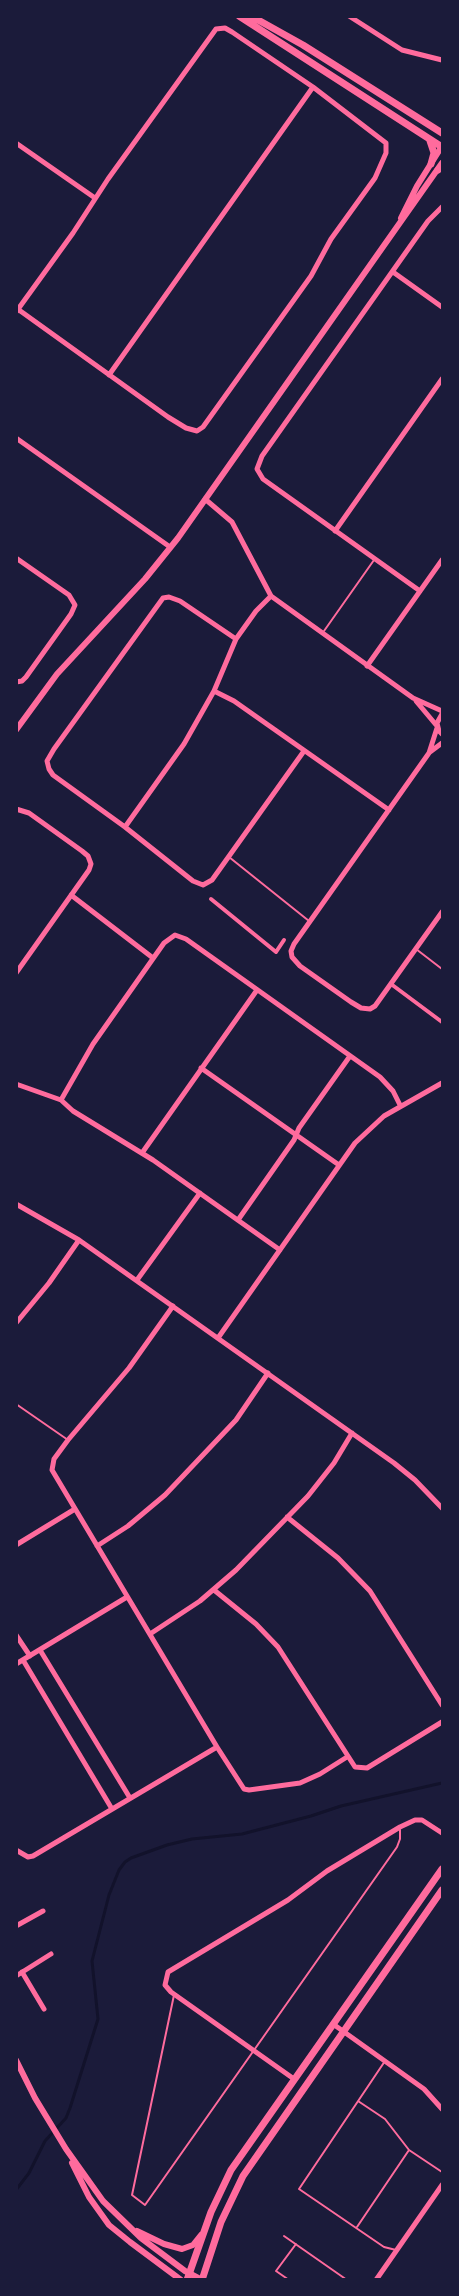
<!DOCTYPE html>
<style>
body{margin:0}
#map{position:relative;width:459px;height:2296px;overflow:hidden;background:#1b1b3a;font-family:"PT Sans Narrow",sans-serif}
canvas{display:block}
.frame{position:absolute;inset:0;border:18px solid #1b1b3a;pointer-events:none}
</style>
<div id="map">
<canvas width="459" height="2296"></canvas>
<div class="frame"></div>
</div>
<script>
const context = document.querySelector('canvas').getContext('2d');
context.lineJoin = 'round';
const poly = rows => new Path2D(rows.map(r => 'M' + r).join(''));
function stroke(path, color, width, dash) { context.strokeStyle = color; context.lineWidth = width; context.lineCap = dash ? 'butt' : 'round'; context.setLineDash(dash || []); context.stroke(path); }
const stream = poly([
 [16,2190,29,2173,45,2141,66,2118,70,2108,98,2019,92,1961,109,1895,119,1870,125,1862,131,1858,167,1845,192,1839,242,1834,311,1816,341,1806,442,1783]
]);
const service = poly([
 [324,631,374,560],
 [229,857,309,921],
 [416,949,442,969],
 [16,1404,68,1440],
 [174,1995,132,2195,145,2205,397,1847,400,1839,400,1830],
 [385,2061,299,2189,384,2247,396,2250],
 [358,2101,385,2119,409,2150,442,2172],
 [357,2227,409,2150],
 [284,2236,347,2280],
 [289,2280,276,2271,296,2244]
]);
const pedestrian = poly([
 [211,899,276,952,284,940],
 [391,984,442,1022]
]);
const minor = poly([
 [349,16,402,50,442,60],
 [16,143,95,198],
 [393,272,442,307],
 [16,312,73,233,108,179,216,29,225,28,232,32,313,87,386,143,386,153,375,178,331,239,311,276,203,427,197,431,186,428,168,417,19,310],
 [109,375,313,87],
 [16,438,170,547],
 [205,499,232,522,271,596,413,698,442,711],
 [335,531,442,379],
 [16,558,69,595,75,605,71,614,26,677,22,681,16,682],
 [420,591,263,479,257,469,262,456,428,221,442,207],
 [271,596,256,611,236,639,214,691,234,701,389,810],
 [236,639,180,601,169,597,163,598,54,749,47,761,49,769,53,775,125,827,193,881,203,885,212,880,217,873,304,751],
 [367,666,442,560],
 [416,701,437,726],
 [442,714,437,723,439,731,442,734],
 [437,728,429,753,294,944,291,951,292,957,300,966,351,1002,361,1008,370,1009,375,1006,442,912],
 [430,752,442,743],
 [16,809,29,813,82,851,88,856,91,864,89,870,16,973],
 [125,827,184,744,214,691],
 [71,895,153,958],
 [201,1068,339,1165],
 [16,1084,61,1100,73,1111,153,1160,280,1250],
 [61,1100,93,1044,164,943,175,935,186,939,380,1077,393,1091,400,1105],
 [142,1153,257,990],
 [16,1204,79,1240,394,1463,415,1480,442,1508],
 [238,1220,294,1140,299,1128,350,1056],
 [137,1280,200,1193],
 [173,1306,129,1368,68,1440,54,1459,52,1470,217,1747,244,1789,249,1790,300,1783,320,1774,347,1757],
 [16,1323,49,1283,79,1240],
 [218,1338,355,1143,384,1116,442,1083],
 [287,1517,338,1558,370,1591,442,1705],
 [16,1545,75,1509],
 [97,1546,128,1526,165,1495,236,1420,268,1373],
 [214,1590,256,1624,278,1647,355,1767,367,1768,442,1722],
 [150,1634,200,1601,236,1570,308,1496,334,1463,352,1433],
 [16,1635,30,1656],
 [40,1650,130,1798],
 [23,1660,112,1809],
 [16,1664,127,1597],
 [16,1850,28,1857,33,1856,217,1747],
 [16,1926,43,1911],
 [22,1972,44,2009],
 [16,1976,51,1954],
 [333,2024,424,2089,442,2109],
 [294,2079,171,1992,165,1985,168,1972,288,1900,327,1871,400,1827,415,1820,422,1820,442,1833],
 [376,2280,442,2185]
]);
const tertiary = poly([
 [401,218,417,186,442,146],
 [16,730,57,674,145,579,178,538,442,163],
 [16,2060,35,2098,66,2149,103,2201,141,2238,185,2271,202,2280],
 [72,2163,89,2197,109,2225,130,2242,181,2280],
 [137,2231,164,2244,182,2249,193,2245,201,2235]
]);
const secondary = poly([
 [239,16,442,147],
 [251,16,303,45,442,133],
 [430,141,434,153,431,164],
 [438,170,442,167],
 [187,2280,211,2212,231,2170,442,1869],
 [202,2280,221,2222,243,2176,442,1890]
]);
stroke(stream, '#12122b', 3);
stroke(service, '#ff6b9d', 2);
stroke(pedestrian, '#ff6b9d', 4);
stroke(minor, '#ff6b9d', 5);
stroke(tertiary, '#ff6b9d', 6);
stroke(secondary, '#ff6b9d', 7);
</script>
